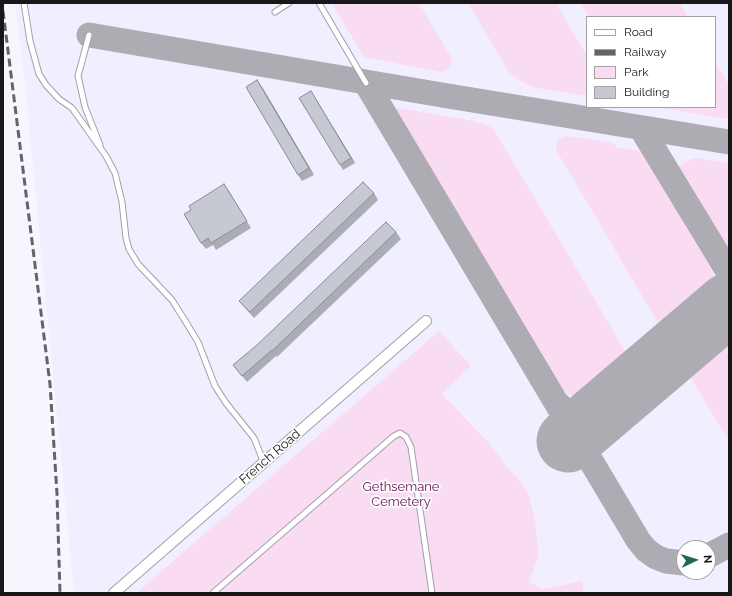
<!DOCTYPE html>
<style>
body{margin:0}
#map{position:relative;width:732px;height:596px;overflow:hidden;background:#f7f6fe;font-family:Raleway,sans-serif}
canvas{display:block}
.frame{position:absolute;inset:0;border:4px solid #18181b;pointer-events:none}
.legend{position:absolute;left:586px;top:16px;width:130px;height:92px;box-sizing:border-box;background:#fff;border:1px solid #a3a3a4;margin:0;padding:5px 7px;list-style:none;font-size:12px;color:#18181b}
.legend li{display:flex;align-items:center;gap:8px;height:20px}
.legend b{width:20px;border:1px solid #a3a3a4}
.north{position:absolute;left:676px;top:540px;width:40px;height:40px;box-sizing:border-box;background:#fff;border:1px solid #a3a3a4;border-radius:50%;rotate:86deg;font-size:11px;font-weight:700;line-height:16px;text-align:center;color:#18181b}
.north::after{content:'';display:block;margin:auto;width:14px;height:18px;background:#1f675b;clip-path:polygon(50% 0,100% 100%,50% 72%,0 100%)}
</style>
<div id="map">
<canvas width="732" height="596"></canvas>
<div class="frame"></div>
<ul class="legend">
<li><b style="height:5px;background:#fff"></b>Road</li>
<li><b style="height:5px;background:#636368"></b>Railway</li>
<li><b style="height:11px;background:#fadcf2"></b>Park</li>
<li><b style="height:11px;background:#c6c9d2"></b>Building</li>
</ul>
<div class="north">N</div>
</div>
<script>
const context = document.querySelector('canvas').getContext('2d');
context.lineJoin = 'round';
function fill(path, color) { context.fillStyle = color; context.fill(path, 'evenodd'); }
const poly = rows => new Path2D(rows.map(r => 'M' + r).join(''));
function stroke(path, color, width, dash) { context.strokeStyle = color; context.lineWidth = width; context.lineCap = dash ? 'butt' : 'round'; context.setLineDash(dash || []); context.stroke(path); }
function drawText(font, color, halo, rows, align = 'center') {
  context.font = font + ' Raleway,sans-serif'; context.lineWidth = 3.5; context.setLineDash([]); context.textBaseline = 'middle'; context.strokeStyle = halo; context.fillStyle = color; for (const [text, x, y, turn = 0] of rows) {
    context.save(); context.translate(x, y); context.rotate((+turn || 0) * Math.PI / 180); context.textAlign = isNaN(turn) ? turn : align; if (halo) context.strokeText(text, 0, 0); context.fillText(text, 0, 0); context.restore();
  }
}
const built = poly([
 [15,3,729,3,729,593,584,593,582,581,543,589,529,582,539,555,535,520,528,492,487,441,442,394,439,331,136,593,76,593,74,592,26,93],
 [587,17,715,17,715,107,587,107],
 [684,548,708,548,708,572,684,572]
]);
const green = poly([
 [333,3,419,3,452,59,451,66,446,71,440,72,364,57,333,5],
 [468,3,556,3,587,56,587,94,580,95,537,88,528,85,516,78,509,72],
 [581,3,680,3,688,17,589,17],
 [715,62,729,85,729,119,656,107,715,107],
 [398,108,474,121,493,128,630,359,591,393,584,396,576,397,567,394,560,387,402,121,396,110],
 [567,136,613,143,617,147,644,152,712,267,714,277,710,288,670,324,657,321,556,150,558,139],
 [697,158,729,163,729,250,723,243,678,167,691,159],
 [439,331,471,366,442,394,487,441,528,492,535,520,539,555,529,582,543,589,582,581,584,593,136,593],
 [729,333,729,441,690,377,694,360,724,335]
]);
const taxiway = poly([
 [89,35,448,96,729,142],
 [366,83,638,540,646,550,656,557,666,561,684,563],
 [641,128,729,273],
 [557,403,568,413,575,416,588,418,596,416],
 [708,556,729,545]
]);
const runway = poly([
 [568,441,729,304]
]);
const lane = poly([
 [24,3,30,41,39,74,46,85,59,99,72,108,106,156,115,173,122,202,126,238,129,249,138,264,172,300,184,319,198,342,215,386,226,403,254,438,264,463],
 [319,3,366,83],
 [275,12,289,3],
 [89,35,78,76,85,107,100,145],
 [213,593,394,436,400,433,406,437,411,447,432,593]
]);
const street = poly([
 [114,593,426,321]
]);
const rail = poly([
 [3,11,50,384,57,494,60,593]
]);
const wall = poly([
 [262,87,314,175,302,181,298,175],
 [314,96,355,163,343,170,340,165],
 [224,184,229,191,251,228,216,250,213,245,206,249,201,243,191,210],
 [374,193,378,200,254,318,244,307,239,301],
 [396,232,401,239,277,357,276,356,247,382,238,371,233,365]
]);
const shadedWall = poly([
 [257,80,262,87,314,175,309,168],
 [311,91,314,96,355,163,351,158]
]);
const building = poly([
 [257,80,309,168,298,175,246,87,257,80],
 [311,91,351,158,340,165,299,98,311,91],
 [363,182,374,193,250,312,239,301,363,182],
 [224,184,247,221,211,243,208,238,201,243,184,214,191,210,189,206,224,184],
 [386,222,396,232,272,351,272,350,242,376,233,365,257,345,386,222]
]);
const streetNames = [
 ["French Road",270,457,-41]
];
const parkNames = [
 ["Gethsemane",401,487],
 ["Cemetery",401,502]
];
fill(built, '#f0eeff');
fill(green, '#fadcf2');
stroke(taxiway, '#adacb3', 25);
stroke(runway, '#adacb3', 63);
stroke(lane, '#a2a1aa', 7);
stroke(street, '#a2a1aa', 12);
stroke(lane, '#fff', 5);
stroke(street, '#fff', 10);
stroke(rail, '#636368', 3, [8, 4]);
fill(wall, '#aaadb5');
fill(shadedWall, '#8b8d93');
fill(building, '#c6c9d2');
stroke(building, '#8b8d93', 1);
drawText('13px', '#18181b', '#fff', streetNames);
drawText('13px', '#69105c', '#fff', parkNames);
</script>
